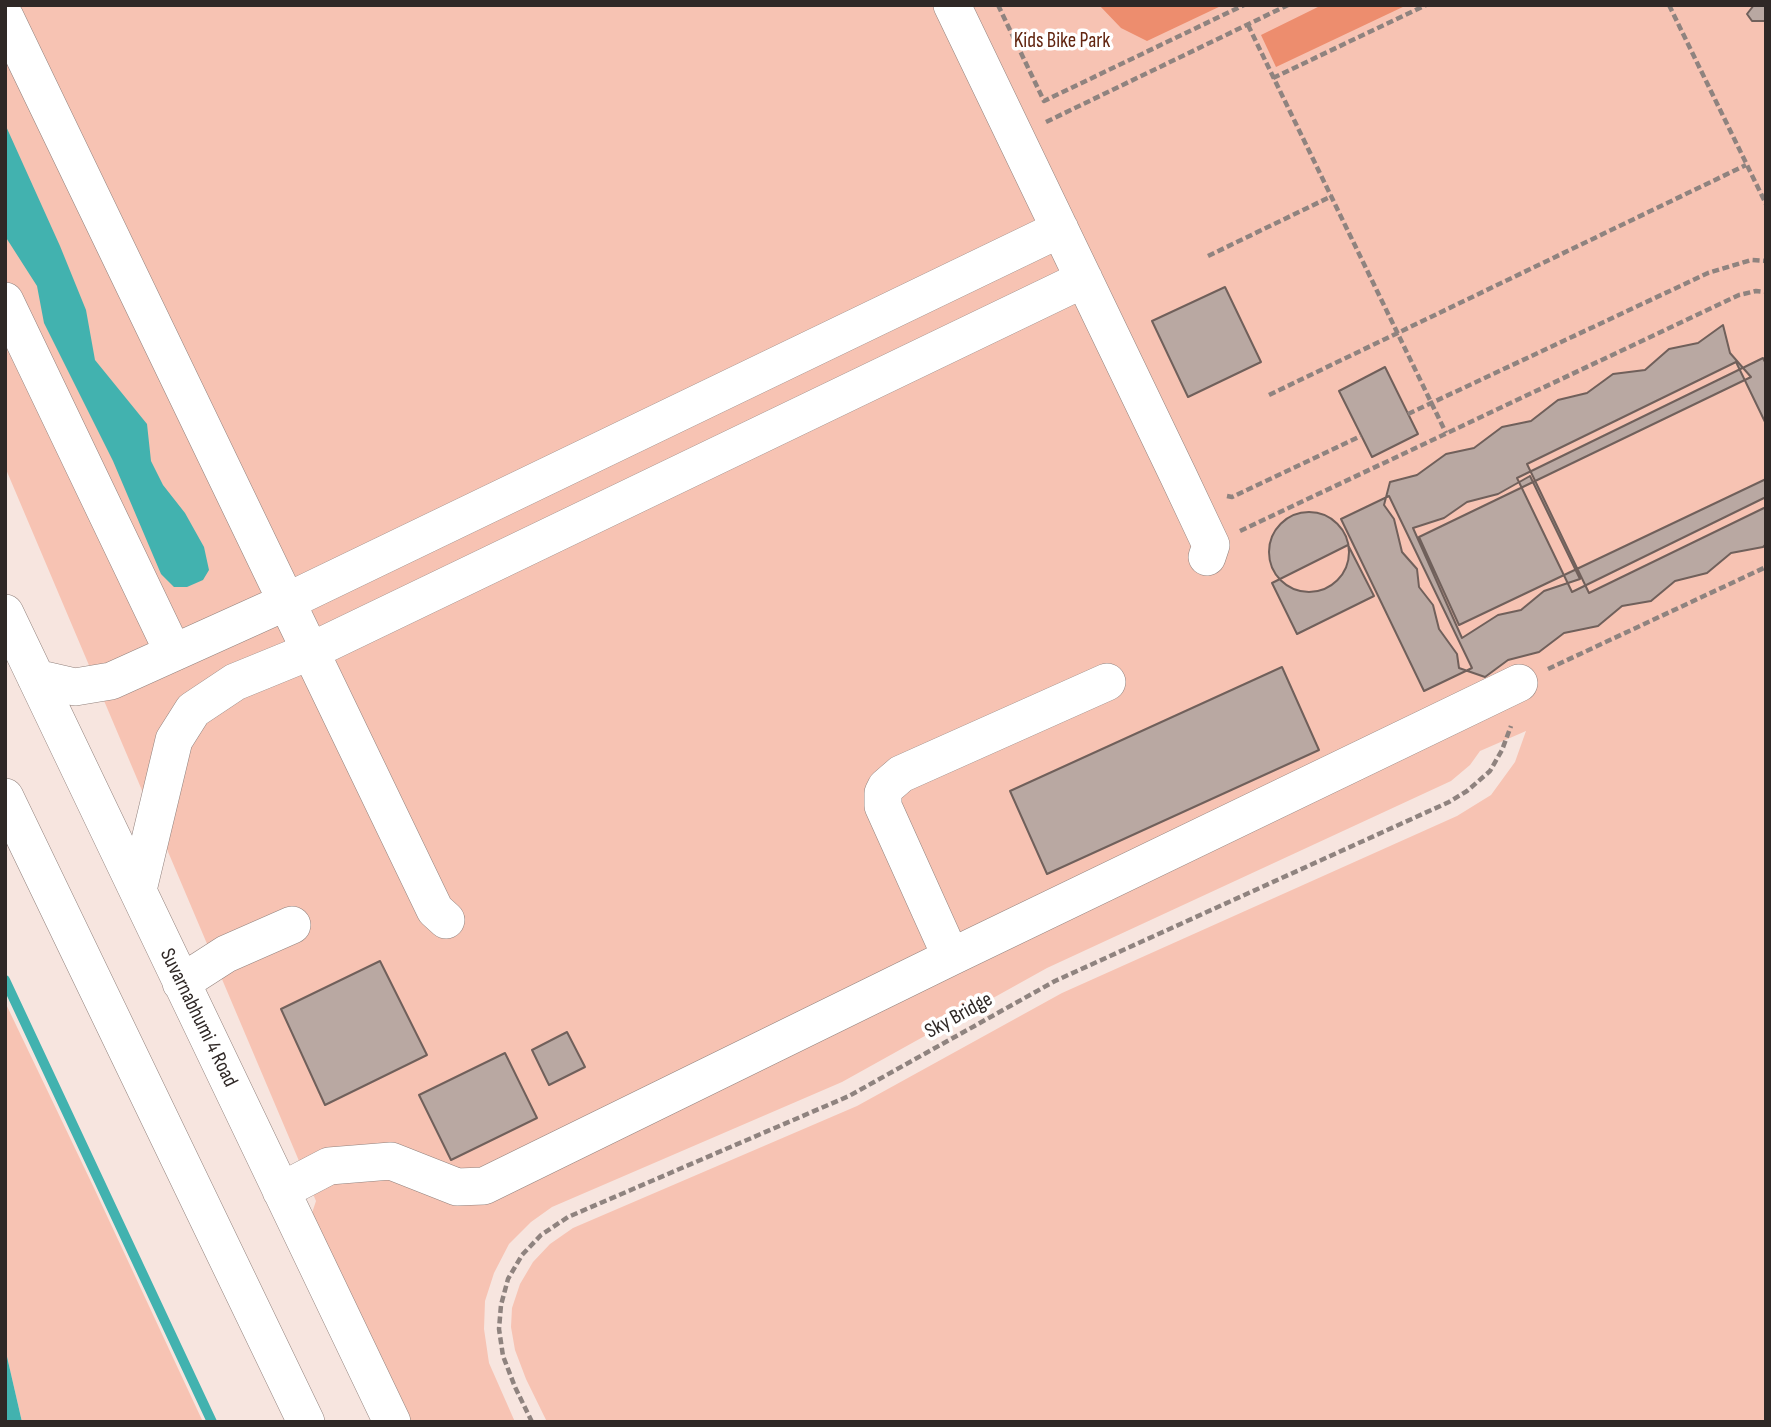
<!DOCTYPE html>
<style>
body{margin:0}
#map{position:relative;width:1771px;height:1427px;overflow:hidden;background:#f7e5df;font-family:"Sofia Sans Condensed",sans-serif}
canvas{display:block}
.frame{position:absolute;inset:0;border:7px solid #2f2826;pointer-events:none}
</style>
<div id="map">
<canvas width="1771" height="1427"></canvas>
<div class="frame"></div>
</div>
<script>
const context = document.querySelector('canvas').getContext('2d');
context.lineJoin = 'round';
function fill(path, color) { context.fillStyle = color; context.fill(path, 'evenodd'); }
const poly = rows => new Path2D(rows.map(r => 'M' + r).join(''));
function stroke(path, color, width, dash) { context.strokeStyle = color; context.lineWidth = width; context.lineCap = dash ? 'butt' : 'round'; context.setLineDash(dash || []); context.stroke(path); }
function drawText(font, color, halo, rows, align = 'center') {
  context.font = font + ' "Sofia Sans Condensed",sans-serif'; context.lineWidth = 7; context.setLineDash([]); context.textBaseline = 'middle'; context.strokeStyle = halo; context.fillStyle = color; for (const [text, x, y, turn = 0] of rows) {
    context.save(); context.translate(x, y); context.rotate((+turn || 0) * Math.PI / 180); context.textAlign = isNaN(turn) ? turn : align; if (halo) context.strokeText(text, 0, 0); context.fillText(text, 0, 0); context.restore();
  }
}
const green = poly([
 [5,5,1766,5,1766,1422,547,1422,526,1379,515,1350,511,1327,512,1308,520,1284,533,1262,550,1244,573,1228,857,1106,1062,993,1457,816,1491,795,1515,762,1526,731,1480,751,1470,765,1451,781,1047,968,842,1082,552,1207,531,1222,509,1244,494,1273,485,1301,484,1329,489,1363,515,1422,402,1422,307,1228,316,1201,5,467],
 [5,1002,94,1188,203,1422,22,1422,5,1348]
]);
const forest = poly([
 [1099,5,1223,5,1147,41,1121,28],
 [1322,5,1407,5,1276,67,1261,35]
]);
const water = poly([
 [5,124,60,246,86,310,95,360,147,424,151,461,163,485,185,513,204,547,209,570,203,580,187,587,174,587,161,574,113,461,44,323,37,286,5,236],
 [5,1348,22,1422,5,1422]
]);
const stream = poly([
 [5,980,212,1422]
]);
const building = poly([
 [1754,5,1766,5,1766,21,1752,21,1747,14,1754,5],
 [1225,287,1261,362,1188,397,1152,321,1225,287],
 [1723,325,1730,353,1751,377,1419,537,1459,625,1766,479,1766,544,1763,547,1731,553,1707,573,1675,581,1651,601,1622,606,1598,626,1564,633,1539,652,1508,660,1485,677,1459,668,1457,654,1439,629,1433,605,1419,587,1417,569,1402,552,1394,519,1384,505,1390,482,1417,475,1446,454,1474,448,1502,427,1531,421,1558,400,1587,393,1613,374,1645,370,1669,349,1698,343,1723,325],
 [1763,358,1766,364,1766,497,1572,592,1517,478,1763,358],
 [1736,362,1766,424,1766,507,1589,593,1527,464,1736,362],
 [1385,367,1418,434,1372,457,1339,391,1385,367],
 [1530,476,1580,579,1544,591,1521,610,1498,615,1462,638,1413,528,1444,518,1467,502,1498,494,1530,476],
 [1389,496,1472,668,1424,691,1341,519,1389,496],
 '1269 552a40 40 0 1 1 80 0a40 40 0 1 1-80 0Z',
 [1348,545,1374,596,1297,634,1272,583,1348,545],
 [1282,667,1319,750,1047,874,1010,791,1282,667],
 [380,961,427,1055,325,1105,281,1009,380,961],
 [567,1032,585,1067,549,1085,532,1050,567,1032],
 [505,1053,537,1118,451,1160,419,1095,505,1053]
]);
const path = poly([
 [998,5,1044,101,1244,5],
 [1669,5,1766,204],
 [1248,25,1446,433],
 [1273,78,1426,5],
 [1046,122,1288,5],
 [1208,256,1332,196],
 [1269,395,1746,165],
 [1408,414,1708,273,1751,260,1766,261],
 [1227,496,1232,497,1361,436],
 [1240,531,1739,295,1756,291,1766,292],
 [1548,669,1766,567],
 [532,1422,515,1387,503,1356,499,1329,501,1305,508,1279,522,1255,541,1235,568,1217,849,1096,1055,981,1449,802,1467,791,1490,771,1502,750,1511,726]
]);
const minor = poly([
 [952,5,1178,475,1211,545,1207,557],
 [5,17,435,910,446,920],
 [5,301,173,652],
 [5,613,392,1422],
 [36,678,75,687,111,681,286,602,1060,229],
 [5,797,306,1422],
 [138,890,174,740,193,710,235,682,311,651,1084,279],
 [951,957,883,806,883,793,886,787,901,774,1107,682],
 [181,983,226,954,292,925],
 [281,1191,329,1166,391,1161,457,1187,484,1186,951,957,1519,683]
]);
const parkNames = [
 ["Kids Bike Park",1062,42]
];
const streetNames = [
 ["Sky Bridge",959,1016,-29],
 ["Suvarnabhumi 4 Road",198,1018,64]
];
fill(green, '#f7c3b3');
fill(forest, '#ed8d6e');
fill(water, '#42b2af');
stroke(stream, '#42b2af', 10);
fill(building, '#b9a8a2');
stroke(building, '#70605b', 2);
stroke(minor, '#92827d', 38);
stroke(path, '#8f837f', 4.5, [7, 3.5]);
stroke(minor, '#fff', 37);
drawText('21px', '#612510', '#fff', parkNames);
drawText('21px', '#2f2826', '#fff', streetNames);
</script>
